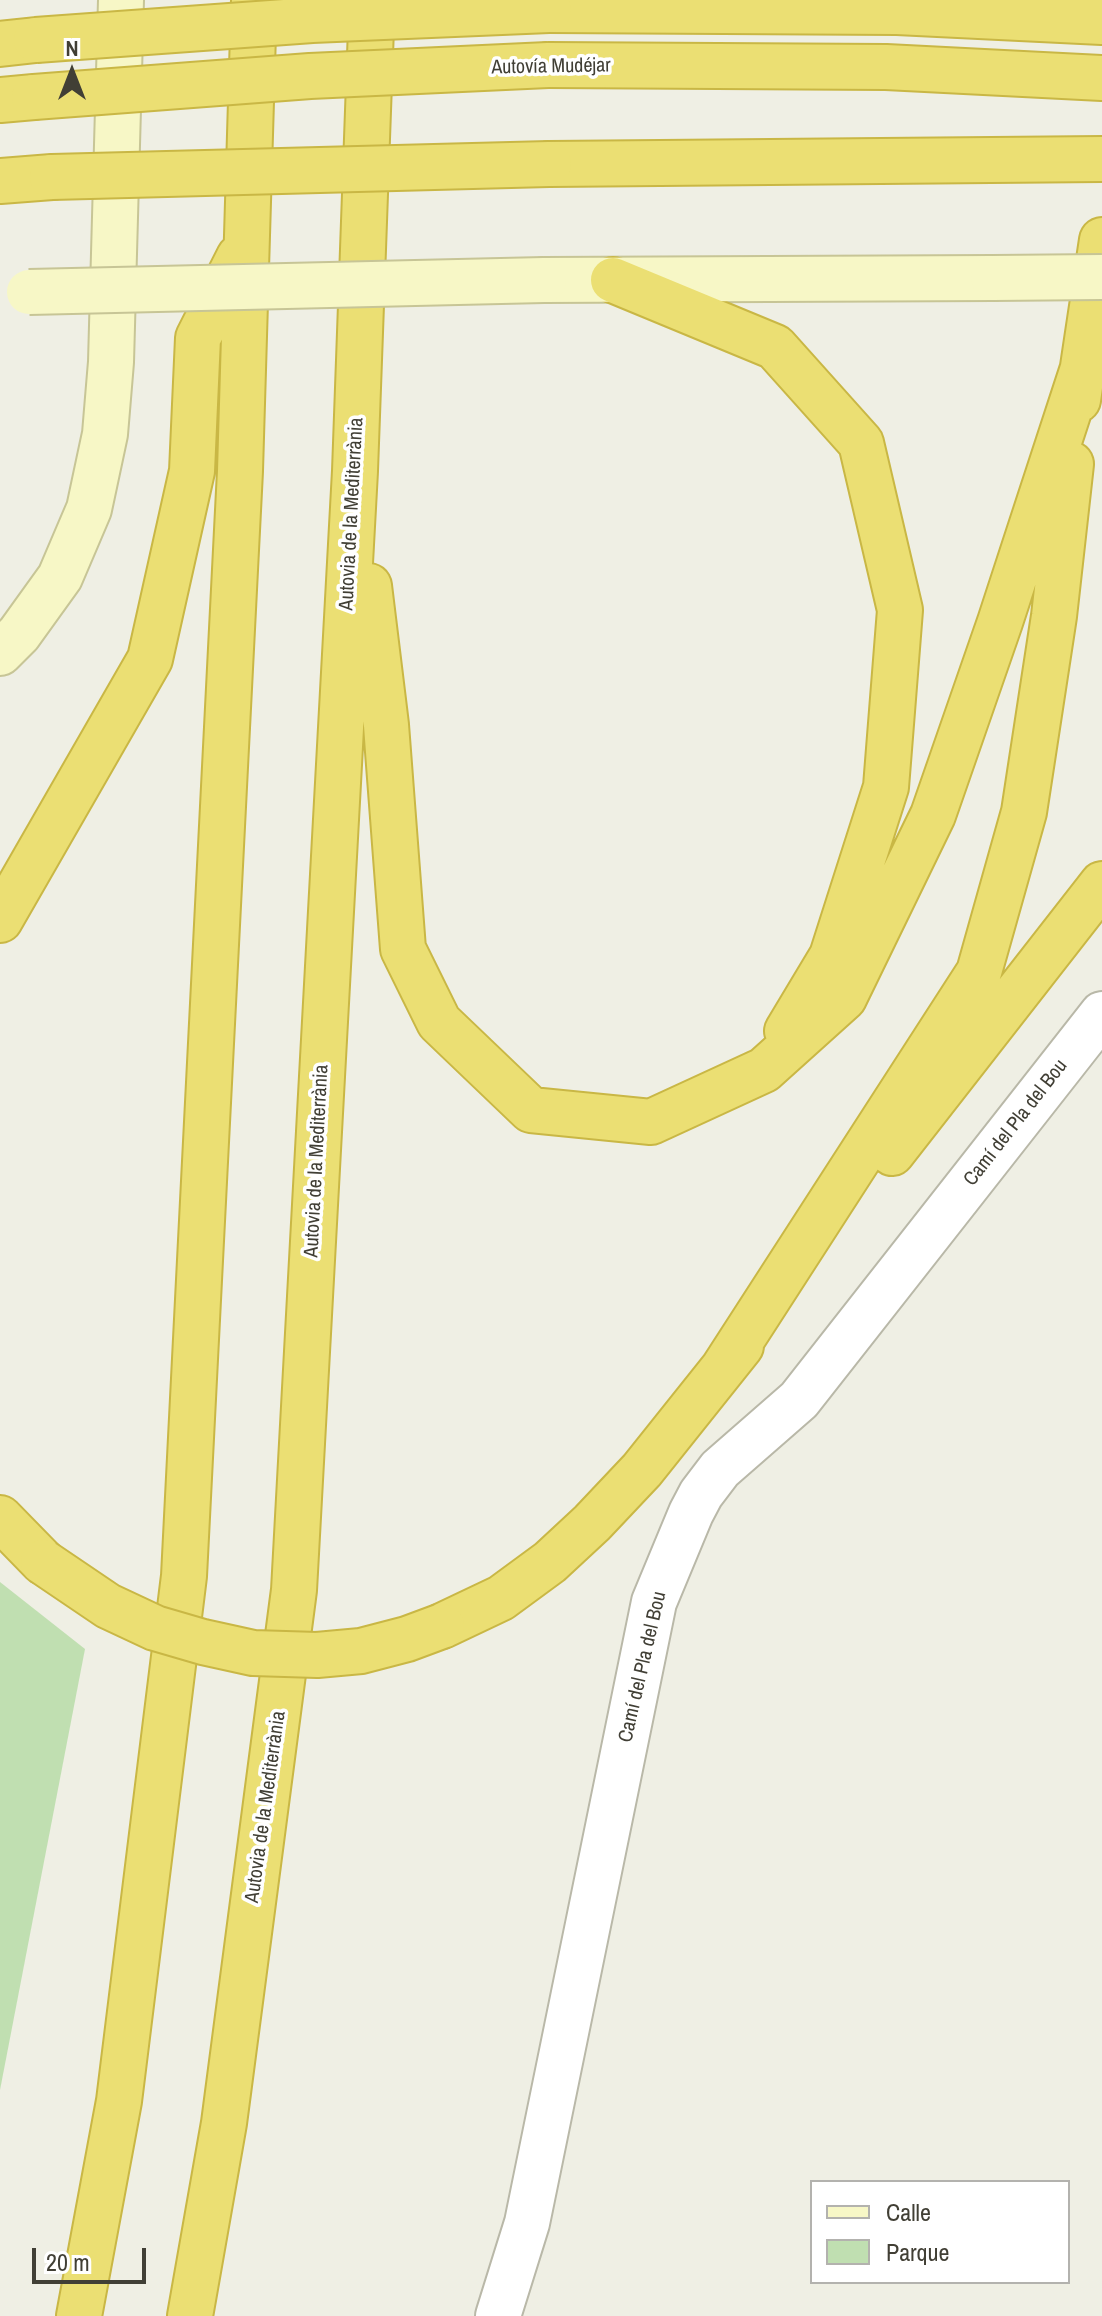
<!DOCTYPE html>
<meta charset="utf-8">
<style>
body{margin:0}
#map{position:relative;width:1102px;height:2316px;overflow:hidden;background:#efefe4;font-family:"Archivo Narrow",sans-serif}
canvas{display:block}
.legend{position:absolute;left:810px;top:2180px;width:260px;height:104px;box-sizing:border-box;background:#fff;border:2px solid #b3b2ae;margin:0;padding:10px 14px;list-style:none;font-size:24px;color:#413f35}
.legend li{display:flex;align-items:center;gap:16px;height:40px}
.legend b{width:40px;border:2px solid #b3b2ae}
.north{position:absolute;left:32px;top:32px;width:80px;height:80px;-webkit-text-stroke:6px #fff;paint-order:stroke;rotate:0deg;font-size:22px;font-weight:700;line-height:32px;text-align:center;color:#413f35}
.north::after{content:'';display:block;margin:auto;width:28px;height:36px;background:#413f35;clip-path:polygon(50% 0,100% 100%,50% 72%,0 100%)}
.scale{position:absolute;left:32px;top:2248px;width:114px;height:36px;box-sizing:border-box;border:4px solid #413f35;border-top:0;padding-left:10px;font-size:24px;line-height:28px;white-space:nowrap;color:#413f35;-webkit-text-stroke:6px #fff;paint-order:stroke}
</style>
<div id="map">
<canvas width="1102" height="2316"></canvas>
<ul class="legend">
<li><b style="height:10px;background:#f7f7c6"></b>Calle</li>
<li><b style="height:22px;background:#c0dfb1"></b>Parque</li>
</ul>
<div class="north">N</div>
<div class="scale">20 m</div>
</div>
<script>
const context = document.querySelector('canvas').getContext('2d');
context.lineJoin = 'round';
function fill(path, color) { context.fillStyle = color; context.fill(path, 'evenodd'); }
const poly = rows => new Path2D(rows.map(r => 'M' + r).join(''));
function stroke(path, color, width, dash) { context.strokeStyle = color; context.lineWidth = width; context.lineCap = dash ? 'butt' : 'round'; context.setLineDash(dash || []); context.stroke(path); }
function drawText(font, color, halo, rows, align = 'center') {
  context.font = font + ' "Archivo Narrow",sans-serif'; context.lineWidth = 7; context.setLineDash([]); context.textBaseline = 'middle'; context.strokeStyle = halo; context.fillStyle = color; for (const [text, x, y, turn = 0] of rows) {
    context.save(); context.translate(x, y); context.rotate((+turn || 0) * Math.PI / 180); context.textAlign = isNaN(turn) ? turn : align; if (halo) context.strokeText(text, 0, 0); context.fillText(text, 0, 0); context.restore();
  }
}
const green = poly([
 [0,1582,85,1649,0,2090]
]);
const minor = poly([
 [498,2316,527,2223,654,1602,691,1513,701,1494,720,1469,799,1400,1102,1014]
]);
const secondary = poly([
 [544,280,993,278],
 [0,653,19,634,60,577,89,509,105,434,111,362,121,0]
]);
const motorway = poly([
 [549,10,897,12,1102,22],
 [0,44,36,40],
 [548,65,886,67,1102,78],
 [0,100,34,97],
 [549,164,1102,159],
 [0,181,52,177],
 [613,280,775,347,861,443,900,610,886,787,832,956,787,1031],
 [1078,400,1102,240],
 [369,586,386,725,403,949,439,1022,531,1110,651,1122,764,1070,844,998,933,815,1000,622,1082,371],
 [0,920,150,659,192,471,198,338,239,257],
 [892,1153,1102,884],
 [724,1367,979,972,1024,812,1054,616,1071,464],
 [0,1518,43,1562],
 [442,1626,501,1598,550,1562,592,1523,642,1470,741,1346],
 [79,2316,119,2101,184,1576,240,471,254,0],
 [190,2316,224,2123,294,1590,355,471,372,0]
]);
const secondaryBridge = poly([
 [993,278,1102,277],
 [29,292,544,280]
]);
const motorwayBridge = poly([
 [36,40,312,20,549,10],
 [34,97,310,76,548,65],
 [52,177,549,164],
 [43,1562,108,1606,155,1628,203,1642,253,1653,317,1655,361,1651,407,1639,442,1626]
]);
const streetNames = [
 ["Autovía Mudéjar",551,67,-1],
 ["Autovia de la Mediterrània",352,514,-87],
 ["Camí del Pla del Bou",1016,1123,-52],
 ["Autovia de la Mediterrània",317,1161,-87],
 ["Camí del Pla del Bou",643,1667,-77],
 ["Autovia de la Mediterrània",266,1807,-82]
];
fill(green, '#c0dfb1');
stroke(minor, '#b9b8a8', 48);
stroke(secondary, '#c7c596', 48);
stroke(motorway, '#c9b745', 48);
stroke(minor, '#fff', 44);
stroke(secondary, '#f7f7c6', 44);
stroke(motorway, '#ebdf73', 44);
stroke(secondaryBridge, '#c7c596', 48, []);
stroke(motorwayBridge, '#c9b745', 48, []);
stroke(secondaryBridge, '#f7f7c6', 44);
stroke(motorwayBridge, '#ebdf73', 44);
drawText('20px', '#413f35', '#fff', streetNames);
</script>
